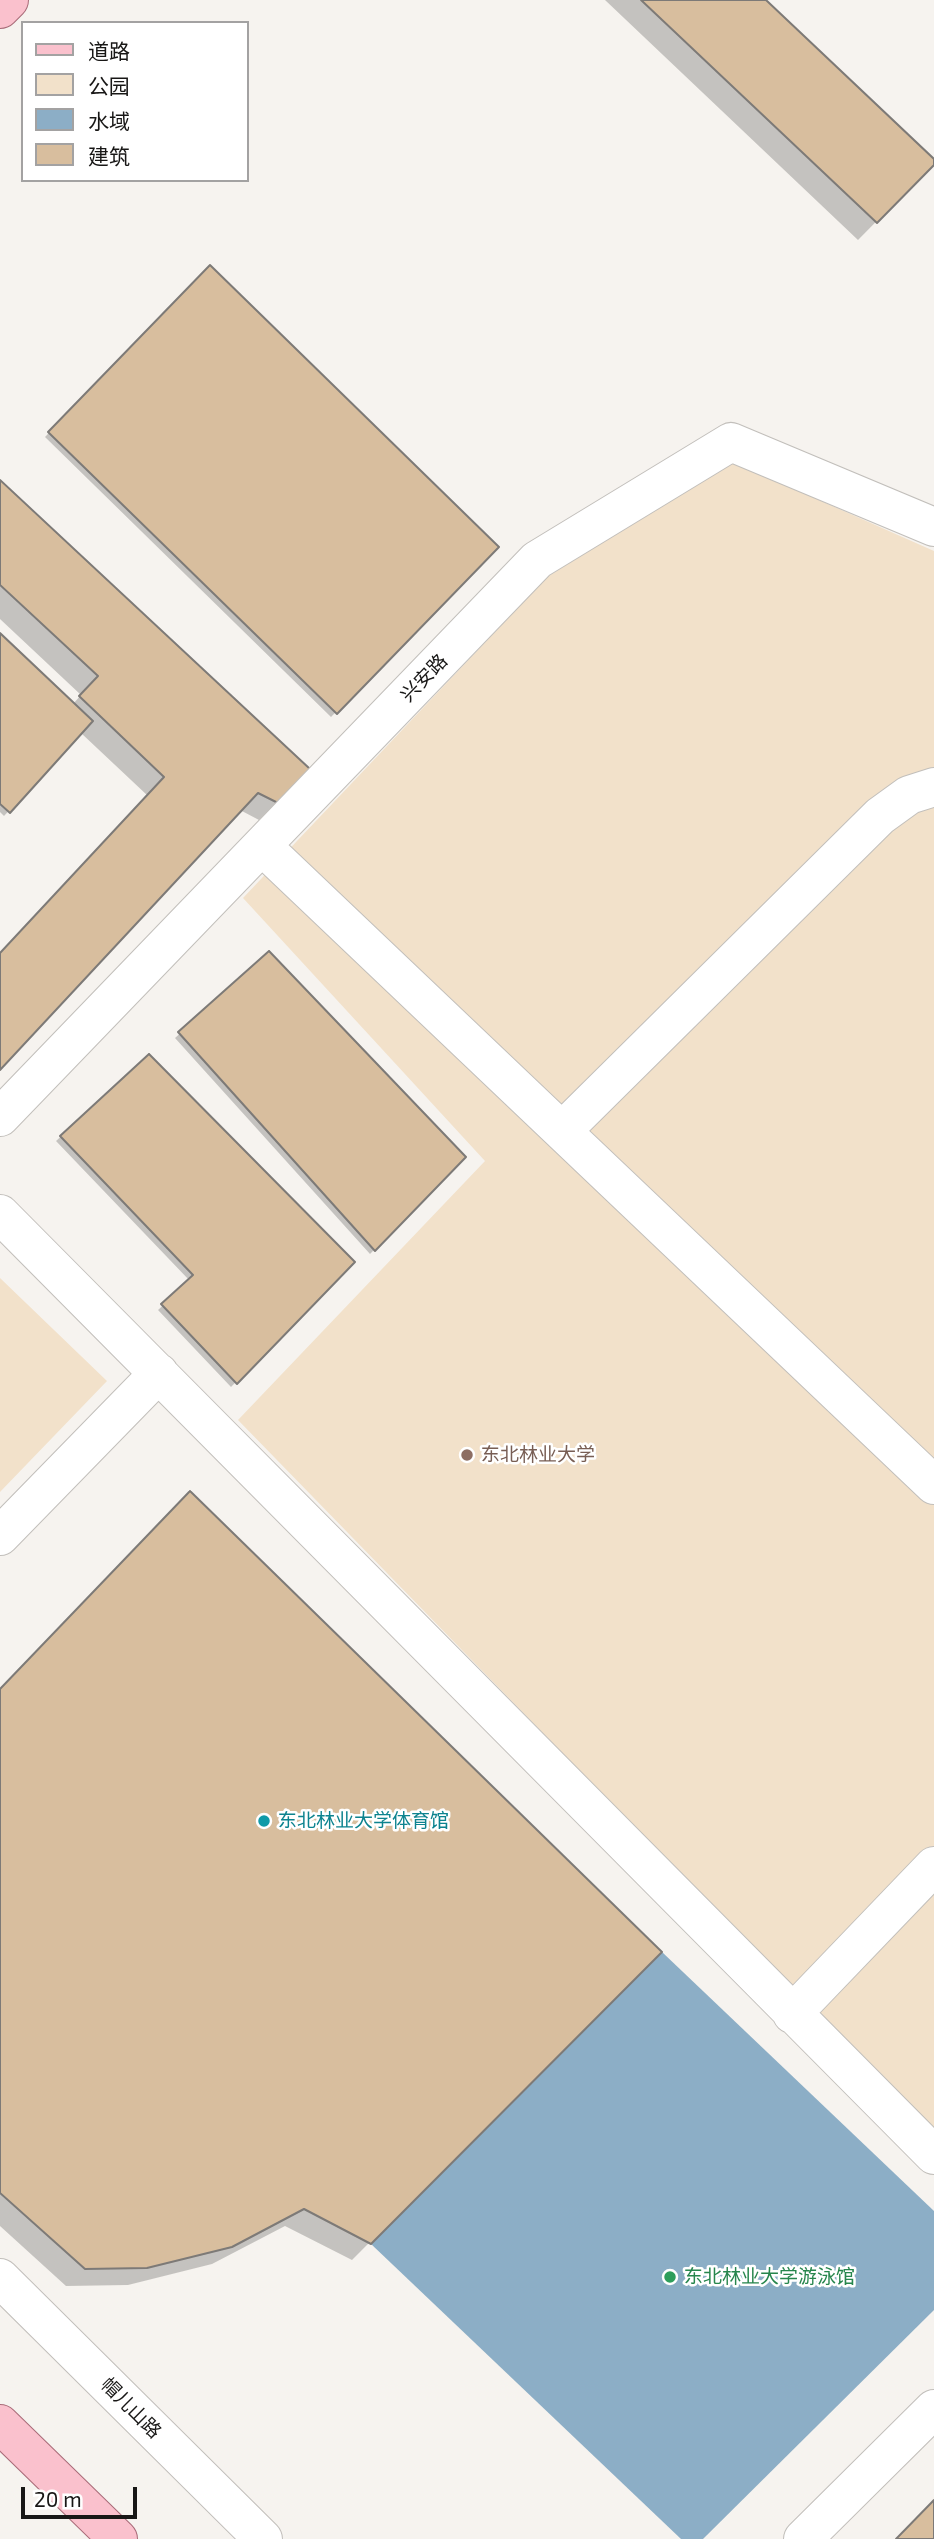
<!DOCTYPE html>
<meta charset="utf-8">
<style>
body{margin:0}
#map{position:relative;width:934px;height:2539px;overflow:hidden;background:#f6f3ef;font-family:"Exo 2","Noto Sans SC",sans-serif}
canvas{display:block}
.legend{position:absolute;left:21px;top:21px;width:228px;height:161px;box-sizing:border-box;background:#fff;border:2px solid #a3a2a2;margin:0;padding:9px 12px;list-style:none;font-size:21px;color:#181716}
.legend li{display:flex;align-items:center;gap:14px;height:35px}
.legend b{width:35px;border:2px solid #a3a2a2}
.scale{position:absolute;left:21px;top:2487px;width:116px;height:32px;box-sizing:border-box;border:4px solid #181716;border-top:0;padding-left:9px;font-size:21px;line-height:24px;white-space:nowrap;color:#181716;-webkit-text-stroke:5px #fff;paint-order:stroke}
</style>
<div id="map">
<canvas width="934" height="2539"></canvas>
<ul class="legend">
<li><b style="height:9px;background:#fac1cd"></b>道路</li>
<li><b style="height:19px;background:#f2e1ca"></b>公园</li>
<li><b style="height:19px;background:#8caec6"></b>水域</li>
<li><b style="height:19px;background:#d8be9e"></b>建筑</li>
</ul>
<div class="scale">20 m</div>
</div>
<script>
const context = document.querySelector('canvas').getContext('2d');
context.lineJoin = 'round';
function fill(path, color) { context.fillStyle = color; context.fill(path, 'evenodd'); }
const poly = rows => new Path2D(rows.map(r => 'M' + r).join(''));
function stroke(path, color, width, dash) { context.strokeStyle = color; context.lineWidth = width; context.lineCap = dash ? 'butt' : 'round'; context.setLineDash(dash || []); context.stroke(path); }
function drawText(font, color, halo, rows, align = 'center') {
  context.font = font + ' "Exo 2","Noto Sans SC",sans-serif'; context.lineWidth = 5; context.setLineDash([]); context.textBaseline = 'middle'; context.strokeStyle = halo; context.fillStyle = color; for (const [text, x, y, turn = 0] of rows) {
    context.save(); context.translate(x, y); context.rotate((+turn || 0) * Math.PI / 180); context.textAlign = isNaN(turn) ? turn : align; if (halo) context.strokeText(text, 0, 0); context.fillText(text, 0, 0); context.restore();
  }
}
const green = poly([
 [731,461,934,551,934,1847,794,1991,238,1420,485,1161,243,898,547,577],
 [0,1278,107,1381,0,1492],
 [934,1880,934,2140,803,2013]
]);
const water = poly([
 [662,1952,934,2211,934,2310,703,2539,681,2539,371,2244]
]);
const shadow = poly([
 [605,0,764,0,934,163,858,240],
 [210,267,497,547,331,717,45,437],
 [0,482,277,802,259,820,240,810,0,1067,0,954,148,796,81,733,4,816,0,812,0,635,73,704,81,695,0,619],
 [269,953,464,1157,370,1254,175,1038],
 [149,1056,353,1262,231,1387,158,1310,190,1281,56,1141],
 [172,1511,659,1952,352,2260,285,2226,212,2264,128,2285,66,2286,0,2226,0,1689]
]);
const building = poly([
 [641,0,766,0,934,159,934,165,877,223,641,0],
 [210,265,499,547,337,714,48,432,210,265],
 [0,480,310,769,278,803,258,793,0,1070,0,953,164,777,79,696,98,676,0,585,0,480],
 [0,633,93,721,10,813,0,804,0,633],
 [269,951,466,1157,375,1251,178,1032,269,951],
 [149,1054,355,1262,237,1384,161,1304,193,1275,60,1136,149,1054],
 [190,1491,662,1952,371,2244,304,2209,232,2247,147,2268,85,2269,0,2193,0,1689,190,1491],
 [934,2500,934,2539,896,2539,934,2500]
]);
const minor = poly([
 [262,846,934,1485],
 [0,1117,537,560,731,442,934,527],
 [562,1131,880,816,909,795,934,787],
 [0,1214,934,2155],
 [0,1536,159,1373],
 [792,2014,934,1866],
 [0,2278,263,2539],
 [803,2539,934,2409]
]);
const major = poly([
 [0,9,9,0],
 [0,2424,118,2539]
]);
const markers = [
 [467,1455,7,"#8d6e63"],
 [264,1821,7,"#0f9aa8"],
 [670,2277,7,"#2e9e5b"]
];
const streetNames = [
 ["兴安路",424,678,-46],
 ["帽儿山路",131,2408,45]
];
const educationNames = [
 ["东北林业大学",481,1455]
];
const cultureNames = [
 ["东北林业大学体育馆",278,1821]
];
const leisureNames = [
 ["东北林业大学游泳馆",684,2277]
];
fill(green, '#f2e1ca');
fill(water, '#8caec6');
fill(shadow, '#0003');
fill(building, '#d8be9e');
stroke(building, '#7d7a77', 2);
stroke(minor, '#c2bfbb', 40);
stroke(major, '#a86b78', 40);
stroke(minor, '#fff', 38);
stroke(major, '#fac1cd', 38);
for (const [x, y, r, color] of markers) { const dot = new Path2D(); dot.arc(x, y, r, 0, 2 * Math.PI); context.fillStyle = color; context.fill(dot); stroke(dot, '#fff', 2.5); }
drawText('19px', '#181716', '#fff', streetNames);
drawText('19px', '#785e54', '#fff', educationNames, 'left');
drawText('19px', '#0d838f', '#fff', cultureNames, 'left');
drawText('19px', '#27864d', '#fff', leisureNames, 'left');
</script>
